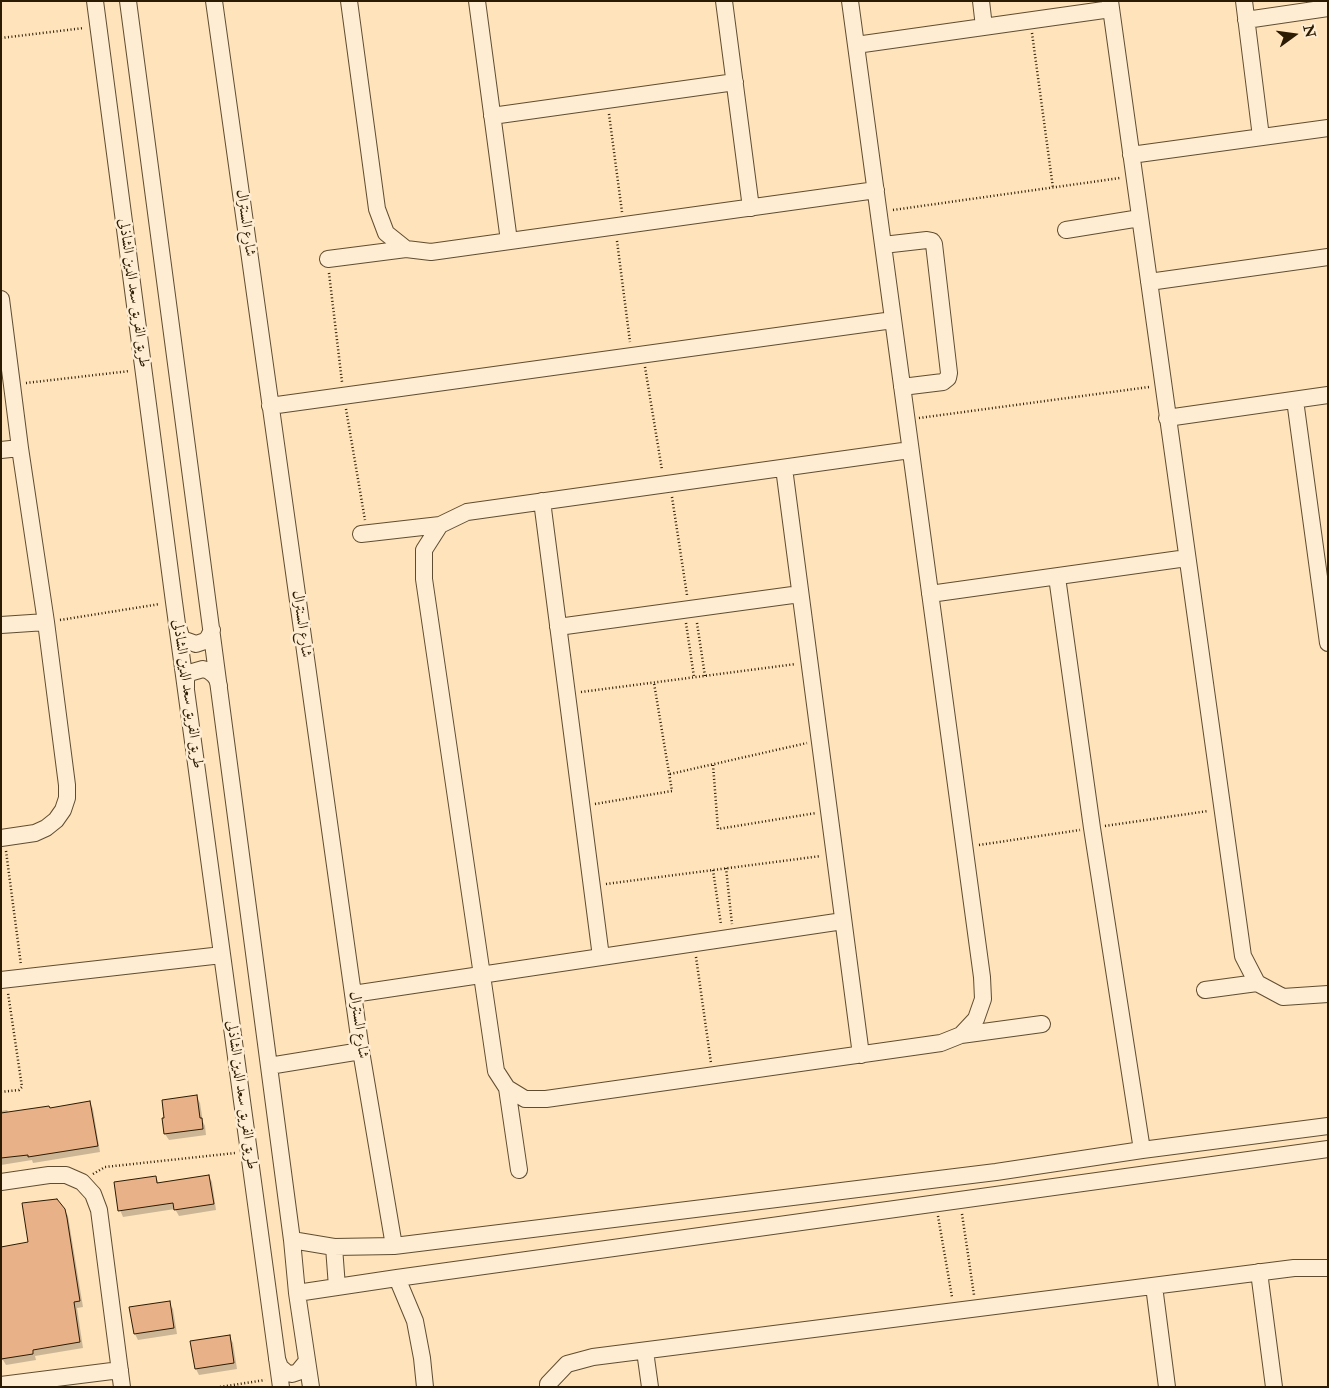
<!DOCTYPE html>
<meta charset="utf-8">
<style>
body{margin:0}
#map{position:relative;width:1329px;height:1388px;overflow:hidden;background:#fee3bb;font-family:"IM FELL Double Pica",serif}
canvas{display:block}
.frame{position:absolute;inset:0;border:2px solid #2c1b03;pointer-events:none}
.north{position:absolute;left:1269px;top:10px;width:50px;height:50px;-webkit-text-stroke:4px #feedd3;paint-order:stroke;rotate:76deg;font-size:14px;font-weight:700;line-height:20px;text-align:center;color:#2c1b03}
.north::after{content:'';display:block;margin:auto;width:18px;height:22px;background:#2c1b03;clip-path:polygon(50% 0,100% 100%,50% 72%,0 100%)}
</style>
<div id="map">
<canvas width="1329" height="1388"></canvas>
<div class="frame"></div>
<div class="north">N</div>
</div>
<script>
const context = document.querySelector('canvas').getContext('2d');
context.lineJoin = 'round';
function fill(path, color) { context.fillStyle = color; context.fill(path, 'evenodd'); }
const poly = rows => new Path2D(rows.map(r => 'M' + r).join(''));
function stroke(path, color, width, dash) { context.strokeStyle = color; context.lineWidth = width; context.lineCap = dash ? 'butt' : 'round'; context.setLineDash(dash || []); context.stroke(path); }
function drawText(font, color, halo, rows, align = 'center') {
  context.font = font + ' "IM FELL Double Pica",Amiri,serif'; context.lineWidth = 5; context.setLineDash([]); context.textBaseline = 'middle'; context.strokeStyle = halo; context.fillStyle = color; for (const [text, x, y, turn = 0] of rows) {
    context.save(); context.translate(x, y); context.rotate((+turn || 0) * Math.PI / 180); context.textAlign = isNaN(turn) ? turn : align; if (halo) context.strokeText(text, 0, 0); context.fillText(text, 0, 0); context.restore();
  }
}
const shadow = poly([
 [197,1097,200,1103,203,1122,205,1126,206,1135,169,1140,165,1134,163,1119],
 [90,1102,93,1109,100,1152,33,1163,32,1160,1,1165,1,1111,7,1110,9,1113,50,1109],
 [209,1176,212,1182,216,1210,179,1216,175,1209,123,1217,120,1210,156,1177,159,1184],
 [64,1209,68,1216,83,1307,77,1308,83,1348,35,1356,36,1360,6,1365,3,1360,1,1360,1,1248,29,1243],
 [169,1303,173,1309,177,1334,138,1340,135,1334],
 [229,1336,233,1343,237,1369,199,1375,196,1369]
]);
const building = poly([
 [197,1095,200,1118,202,1118,203,1129,164,1134,162,1118,164,1118,162,1100,197,1095],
 [90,1101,98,1146,28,1157,28,1155,1,1158,1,1113,49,1106,50,1108,90,1101],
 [209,1175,214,1204,174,1210,173,1203,118,1211,114,1182,156,1176,157,1183,209,1175],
 [57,1199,65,1209,67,1218,80,1301,74,1302,80,1342,33,1350,33,1354,1,1359,1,1247,28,1242,22,1203,57,1199],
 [170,1301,174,1328,134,1334,129,1307,170,1301],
 [230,1335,234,1363,195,1369,190,1341,230,1335]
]);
const path = poly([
 [1032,33,1053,188],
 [1,38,84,28],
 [609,114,622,212],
 [893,210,1120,178],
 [617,241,630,342],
 [329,273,342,382],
 [645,367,662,470],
 [26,383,130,371],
 [346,409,365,520],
 [919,418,1149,387],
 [672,497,687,595],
 [60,620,160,604],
 [686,623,694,677],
 [697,623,705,676],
 [581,692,796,664],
 [713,765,718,829,816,813],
 [670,774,807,743],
 [595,804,672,791,654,683],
 [1105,826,1208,811],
 [979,845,1080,830],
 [6,851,21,965],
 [726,868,732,924],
 [713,870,721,925],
 [606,884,821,856],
 [696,957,711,1063],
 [1,1092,19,1090,22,1087,8,993],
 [93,1174,105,1167,235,1153],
 [962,1214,974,1295],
 [938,1216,952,1297],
 [220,1387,265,1380]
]);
const minor = poly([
 [95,1,174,602,281,1387],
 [128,1,292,1240,297,1293,311,1387],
 [214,1,361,1051,394,1246],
 [349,1,377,209,386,233,406,249,431,252,876,190],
 [477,1,509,241],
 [724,1,751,208],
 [850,1,982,977,983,999,976,1019,961,1035,941,1043,546,1099,525,1099,507,1088,496,1071,424,579,424,550,440,525,467,512,910,450],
 [981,1,984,27],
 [1110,1,1243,956,1257,983,1283,997,1328,994],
 [1244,1,1261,137],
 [1246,20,1328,8],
 [856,45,1111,9],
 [492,116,735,82],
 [1131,155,1328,128],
 [1066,230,1140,218],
 [883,245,927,240,932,241,934,244,949,373,948,378,943,382,902,387],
 [328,259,406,249],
 [1149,282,1328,257],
 [1,299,20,448,46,622,67,785,67,798,63,810,56,820,46,828,35,833,1,838],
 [1295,400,1328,643],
 [270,406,893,320],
 [1167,418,1328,395],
 [1,450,20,448],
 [784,468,861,1055],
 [542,501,601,957],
 [361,534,440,525],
 [1057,577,1092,828,1142,1150],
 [930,594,1187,558],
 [1,625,46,622],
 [178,627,182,639,196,644,205,641,208,638,212,630],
 [558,627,800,594],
 [186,688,186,679,189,673,203,669,209,671,214,675,217,679,219,686],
 [1,980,222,955],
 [1205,990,1257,983],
 [353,994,843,921],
 [961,1035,1042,1024],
 [269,1066,361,1051],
 [507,1088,519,1170],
 [1,1182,49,1175,66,1175,82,1182,93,1194,99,1210,122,1387],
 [292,1240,334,1247,394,1246,996,1172,1142,1150,1328,1126],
 [334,1247,337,1287],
 [1259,1272,1274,1387],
 [397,1278,415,1321,422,1358,425,1387],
 [1154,1286,1167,1387],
 [297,1293,397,1278,1328,1149],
 [645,1351,650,1387],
 [277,1359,280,1367,287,1373,292,1374,298,1372,307,1361],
 [1,1385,120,1370],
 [548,1387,548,1384,567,1364,593,1357,1294,1268,1328,1268]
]);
const streetNames = [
 ["شارع السنترال",245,223,82],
 ["طريق الفريق سعد الدين الشاذلى",133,293,82],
 ["شارع السنترال",301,624,82],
 ["طريق الفريق سعد الدين الشاذلى",187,694,82],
 ["شارع السنترال",358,1025,82],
 ["طريق الفريق سعد الدين الشاذلى",241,1095,82]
];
fill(shadow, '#0003');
fill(building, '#e8b187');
stroke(building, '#2c1b03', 1);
stroke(minor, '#604d31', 18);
stroke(path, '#2c1b03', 2.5, [1, 2.5]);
stroke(minor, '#feedd3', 16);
drawText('15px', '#2c1b03', '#feedd3', streetNames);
</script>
